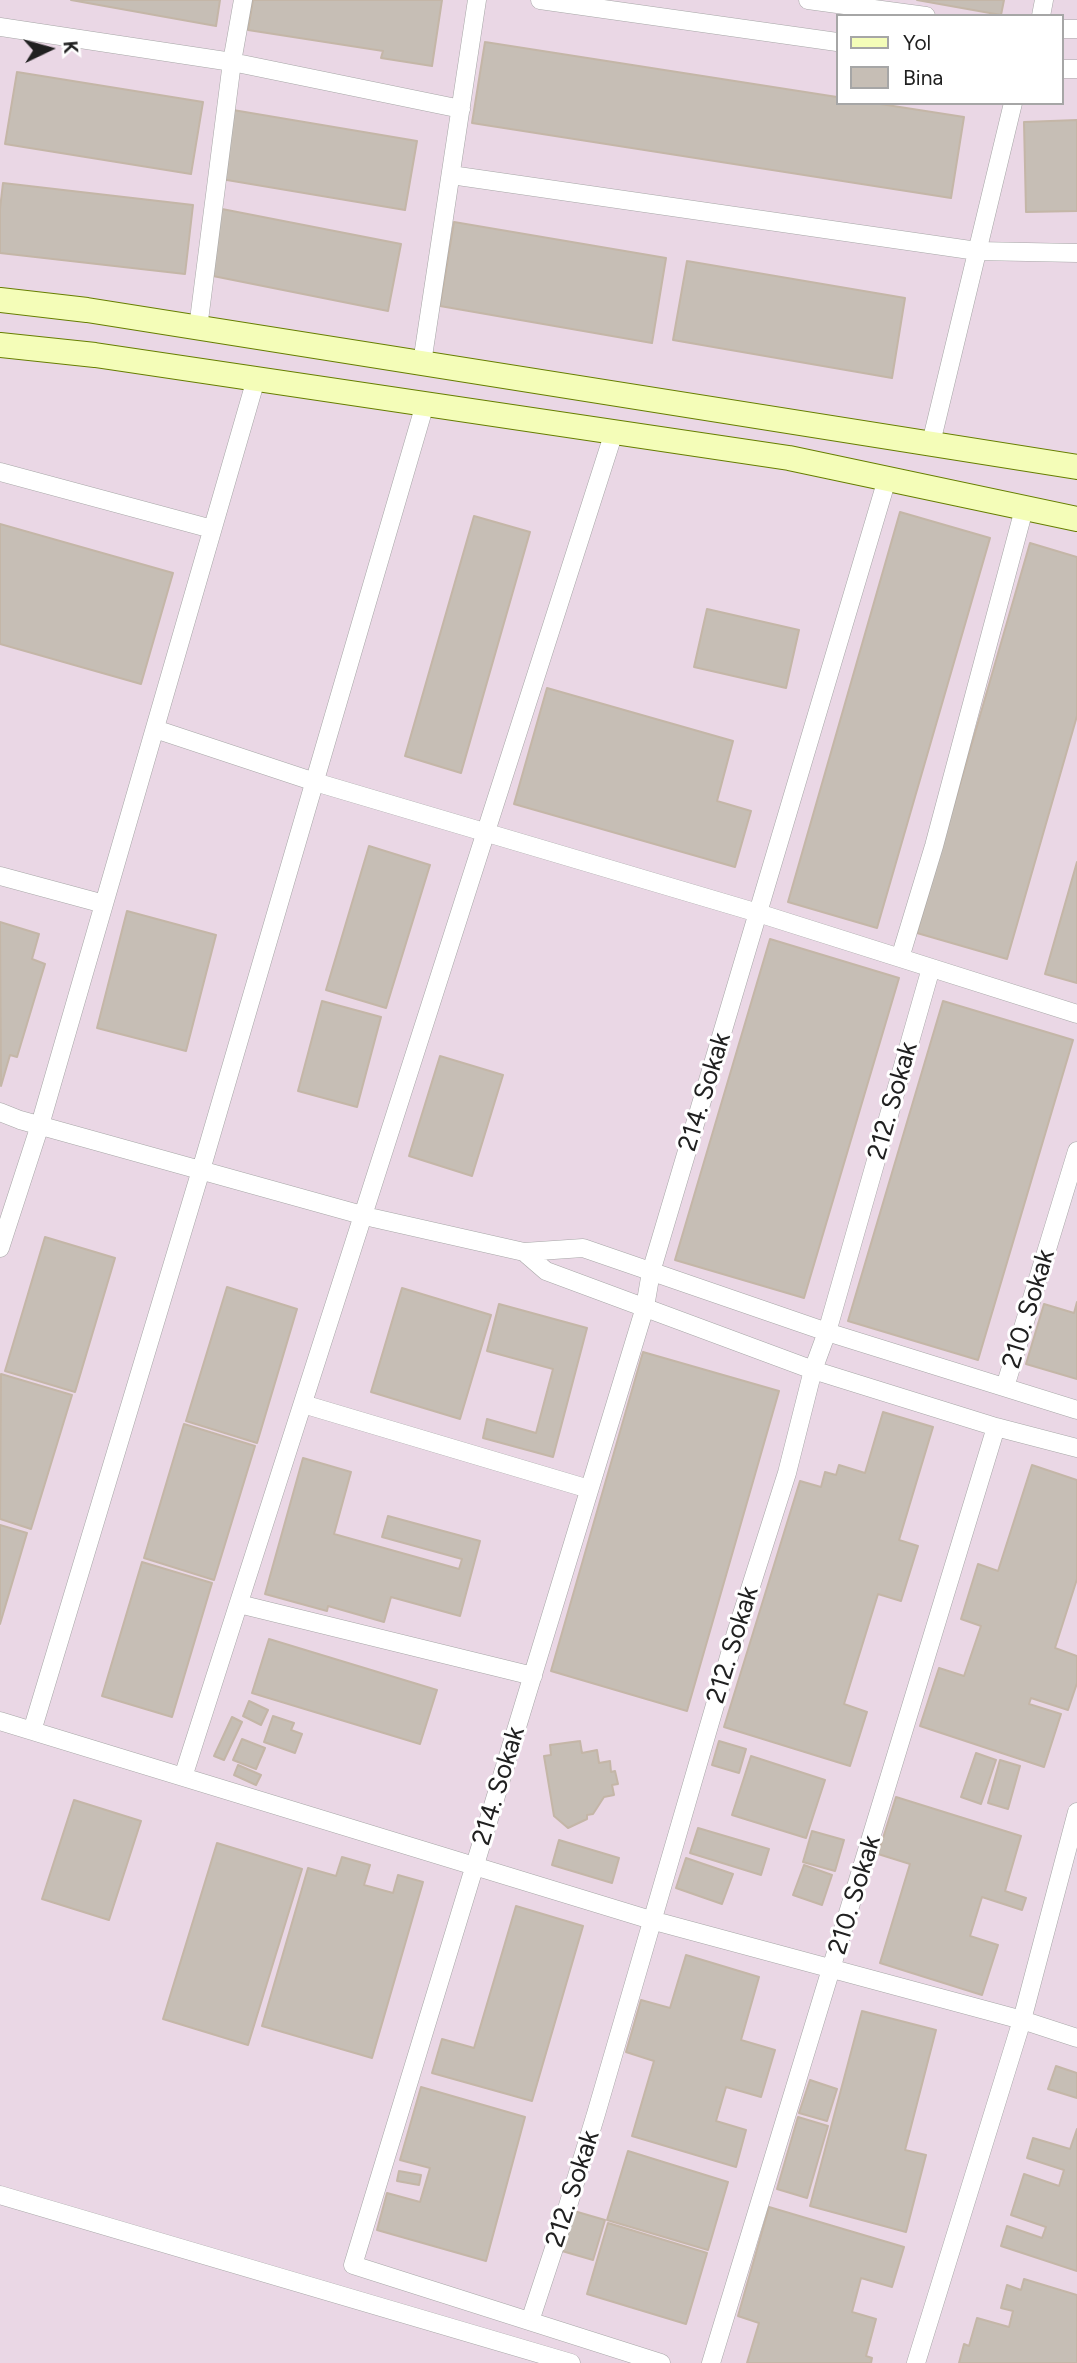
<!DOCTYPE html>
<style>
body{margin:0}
#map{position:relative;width:1077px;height:2363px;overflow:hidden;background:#f1eee6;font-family:Figtree,sans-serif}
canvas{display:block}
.legend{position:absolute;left:836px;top:14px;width:228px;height:91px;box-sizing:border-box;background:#fff;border:2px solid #a6a6a6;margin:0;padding:9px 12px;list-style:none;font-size:21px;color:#202020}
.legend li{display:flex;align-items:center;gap:14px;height:35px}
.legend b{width:35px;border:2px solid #a6a6a6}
.north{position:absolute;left:14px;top:14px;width:70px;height:70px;-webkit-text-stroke:5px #fff;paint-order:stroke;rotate:85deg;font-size:19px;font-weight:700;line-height:28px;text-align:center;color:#202020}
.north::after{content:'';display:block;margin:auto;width:24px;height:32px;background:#202020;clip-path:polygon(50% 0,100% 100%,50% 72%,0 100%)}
</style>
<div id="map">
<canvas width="1077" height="2363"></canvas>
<ul class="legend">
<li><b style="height:9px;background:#f4fdb8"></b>Yol</li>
<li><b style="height:19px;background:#c6beb5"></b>Bina</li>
</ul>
<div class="north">K</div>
</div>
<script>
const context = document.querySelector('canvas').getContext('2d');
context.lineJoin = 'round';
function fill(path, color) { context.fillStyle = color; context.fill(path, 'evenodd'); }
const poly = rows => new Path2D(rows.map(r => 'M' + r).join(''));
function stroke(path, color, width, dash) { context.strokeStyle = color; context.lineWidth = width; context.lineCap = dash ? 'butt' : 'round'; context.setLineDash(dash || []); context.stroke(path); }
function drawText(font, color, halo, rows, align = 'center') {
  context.font = font + ' Figtree,sans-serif'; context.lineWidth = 6; context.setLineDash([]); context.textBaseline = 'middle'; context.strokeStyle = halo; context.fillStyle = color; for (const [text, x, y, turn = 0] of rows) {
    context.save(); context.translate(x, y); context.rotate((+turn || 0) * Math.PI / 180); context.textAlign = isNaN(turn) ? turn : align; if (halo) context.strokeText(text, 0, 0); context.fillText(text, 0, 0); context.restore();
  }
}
const industrial = poly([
 [0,0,1077,0,1077,2363,0,2363],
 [837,16,1061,16,1061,103,837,103]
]);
const building = poly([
 [71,0,220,0,216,26,71,0],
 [253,0,442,0,432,66,381,58,383,51,248,30,253,0],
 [917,0,1004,0,1001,15,917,0],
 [485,42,837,97,837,103,874,103,964,117,951,198,472,123,485,42],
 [17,72,203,102,191,174,5,144,17,72],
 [233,110,417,141,405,210,221,179,233,110],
 [1077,120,1077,211,1026,212,1024,122,1077,120],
 [3,183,193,205,185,274,0,253,0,209,3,183],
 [222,209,401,244,388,311,208,275,222,209],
 [454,222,666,258,652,343,440,306,454,222],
 [687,261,905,298,892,378,673,340,687,261],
 [900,512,990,538,877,928,788,902,900,512],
 [474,516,530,532,461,773,405,756,474,516],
 [0,524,173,573,141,684,0,644,0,524],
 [1030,543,1077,557,1077,716,1007,959,917,933,1030,543],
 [707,609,799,630,786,688,694,667,707,609],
 [547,688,733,741,717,801,751,811,735,867,514,804,547,688],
 [369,846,430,865,386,1008,326,990,369,846],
 [1077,862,1077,983,1045,974,1077,862],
 [127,911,216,935,186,1051,97,1028,127,911],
 [0,922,39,934,32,959,45,964,17,1057,10,1055,1,1086,0,922],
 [770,939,899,978,804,1298,675,1260,770,939],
 [322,1001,381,1017,357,1107,298,1091,322,1001],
 [943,1001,1073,1040,978,1360,848,1321,943,1001],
 [440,1056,503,1075,472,1176,409,1156,440,1056],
 [45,1237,115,1258,75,1392,5,1371,45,1237],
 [227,1287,297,1309,257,1443,186,1421,227,1287],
 [402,1288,491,1315,460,1419,371,1392,402,1288],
 [1077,1302,1077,1379,1026,1364,1044,1304,1074,1313,1077,1302],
 [499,1304,587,1328,553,1457,483,1438,487,1419,536,1433,553,1369,487,1351,499,1304],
 [643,1352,779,1391,687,1711,551,1671,643,1352],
 [1,1374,72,1395,31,1529,0,1519,1,1374],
 [883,1412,933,1427,899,1540,918,1546,901,1601,878,1594,844,1704,867,1712,850,1766,724,1727,800,1481,821,1487,825,1472,836,1475,839,1465,865,1473,883,1412],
 [184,1424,255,1446,214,1580,144,1558,184,1424],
 [303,1458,351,1472,334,1534,459,1569,462,1559,382,1537,388,1516,480,1541,460,1616,391,1597,384,1622,328,1606,327,1611,265,1594,303,1458],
 [1032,1465,1077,1480,1077,1579,1055,1648,1077,1656,1077,1683,1068,1710,1031,1698,1029,1704,1061,1714,1044,1767,920,1726,939,1668,964,1676,981,1626,961,1619,978,1564,998,1571,1032,1465],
 [0,1525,27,1533,0,1624,0,1525],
 [142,1562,212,1583,172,1717,102,1696,142,1562],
 [269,1639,437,1690,420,1744,252,1693,269,1639],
 [249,1701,268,1710,261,1725,243,1716,249,1701],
 [273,1716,294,1723,291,1730,302,1734,295,1753,264,1742,273,1716],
 [232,1717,242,1722,224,1760,214,1756,232,1717],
 [242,1739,265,1748,256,1769,233,1760,242,1739],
 [580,1741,582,1753,597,1750,599,1763,610,1761,611,1772,615,1771,618,1784,612,1785,614,1795,604,1797,593,1814,587,1815,587,1819,568,1828,554,1816,544,1756,551,1755,550,1745,580,1741],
 [719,1741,746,1749,739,1773,712,1765,719,1741],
 [976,1753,996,1760,981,1804,961,1797,976,1753],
 [751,1756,825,1780,806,1838,732,1815,751,1756],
 [1000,1760,1020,1766,1008,1809,988,1803,1000,1760],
 [238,1765,261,1775,256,1785,234,1775,238,1765],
 [896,1797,1021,1836,1005,1891,1026,1898,1022,1910,982,1897,970,1936,998,1945,982,1995,880,1963,910,1864,878,1854,896,1797],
 [74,1800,141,1821,109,1920,42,1899,74,1800],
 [698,1828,769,1849,761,1875,690,1853,698,1828],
 [812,1831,844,1840,835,1871,803,1862,812,1831],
 [559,1840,619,1858,612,1883,552,1865,559,1840],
 [217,1843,302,1869,248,2045,163,2019,217,1843],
 [342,1857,370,1865,364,1885,393,1893,398,1875,423,1882,372,2058,262,2026,308,1868,336,1876,342,1857],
 [686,1858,733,1874,722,1904,676,1888,686,1858],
 [804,1865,832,1875,822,1905,793,1895,804,1865],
 [516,1906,583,1926,532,2101,432,2073,442,2039,474,2048,516,1906],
 [686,1955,759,1977,741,2040,775,2050,761,2097,726,2087,716,2121,746,2130,736,2167,632,2136,654,2061,626,2052,641,2000,670,2008,686,1955],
 [862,2011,936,2030,905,2150,926,2155,906,2232,810,2206,862,2011],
 [1056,2066,1077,2073,1077,2098,1048,2089,1056,2066],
 [810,2080,837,2089,827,2121,799,2113,810,2080],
 [421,2087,525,2117,486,2261,377,2230,387,2193,420,2202,430,2168,400,2160,421,2087],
 [798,2117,828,2126,807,2198,777,2189,798,2117],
 [1077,2129,1077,2271,1001,2246,1007,2226,1042,2238,1046,2227,1011,2215,1024,2174,1059,2186,1064,2170,1027,2158,1033,2138,1070,2149,1077,2129],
 [628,2151,728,2182,708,2250,607,2220,628,2151],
 [399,2171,421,2175,419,2185,397,2181,399,2171],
 [769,2207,904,2247,892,2287,861,2278,852,2312,876,2319,866,2356,872,2358,871,2363,747,2363,759,2323,738,2316,769,2207],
 [574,2211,605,2220,593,2260,562,2251,574,2211],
 [608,2223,707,2253,686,2324,587,2294,608,2223],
 [1024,2279,1077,2295,1077,2363,959,2363,964,2344,969,2346,977,2318,1009,2327,1013,2311,1001,2308,1007,2285,1021,2290,1024,2279]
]);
const street = poly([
 [540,0,837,42],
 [808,0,926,16],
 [1041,16,1044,0],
 [0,27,232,62,461,109],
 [1061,29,1077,29],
 [1061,69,1077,69],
 [451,175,977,251,1077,253],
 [198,328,232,62,243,0],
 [422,363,477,0],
 [931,443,1013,103],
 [0,472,212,529],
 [155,729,315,782,758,913,1077,1014],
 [0,876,104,904],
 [900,958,934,846,1024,509],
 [0,1112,20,1120,369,1217,524,1252,583,1248,827,1332,1077,1410],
 [0,1248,40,1125,256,379],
 [524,1252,546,1271,813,1370,996,1427,1077,1448],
 [1005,1387,1077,1151],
 [303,1404,589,1489],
 [239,1604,533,1676],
 [0,1721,651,1920,1022,2020,1077,2038],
 [32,1731,201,1170,425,404],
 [183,1777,614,432],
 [0,2195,571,2363],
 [530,2321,567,2209,596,2114,736,1633,787,1473,813,1370,827,1332,931,968],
 [661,2363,353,2265,645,1307,651,1272,887,479],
 [711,2363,996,1427],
 [916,2363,1022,2020,1077,1812]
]);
const secondary = poly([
 [0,300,87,310,1077,467],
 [0,345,95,355,789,458,1077,519]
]);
const streetNames = [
 ["214. Sokak",705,1092,-73],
 ["212. Sokak",893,1101,-74],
 ["210. Sokak",1029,1309,-73],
 ["212. Sokak",733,1645,-73],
 ["214. Sokak",499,1786,-73],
 ["210. Sokak",855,1895,-73],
 ["212. Sokak",573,2189,-72]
];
fill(industrial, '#ead7e5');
fill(building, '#c6beb5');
stroke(building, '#c4b6a7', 2);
stroke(street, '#a7a7a7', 19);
stroke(secondary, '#667e00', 26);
stroke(street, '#fff', 18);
stroke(secondary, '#f4fdb8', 24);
drawText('26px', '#202020', '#fff', streetNames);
</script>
